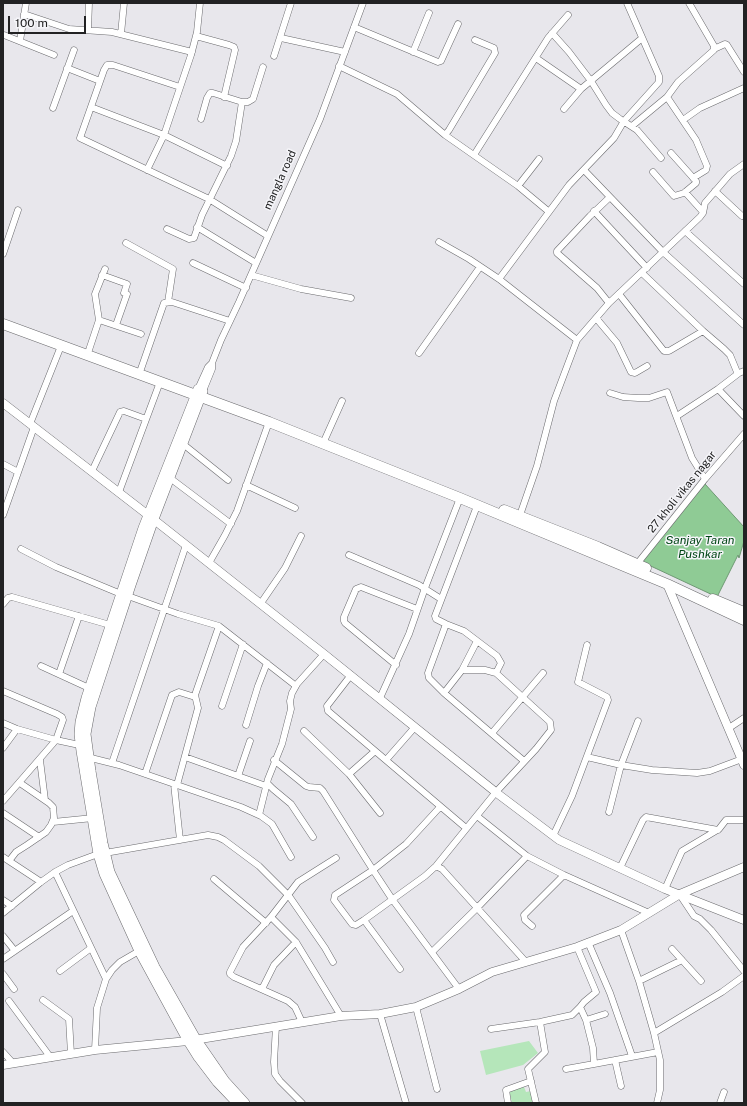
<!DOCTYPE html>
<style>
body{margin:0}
#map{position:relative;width:747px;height:1106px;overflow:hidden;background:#e8e7ec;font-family:"Public Sans",sans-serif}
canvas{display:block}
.frame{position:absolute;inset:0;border:4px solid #222223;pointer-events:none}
.scale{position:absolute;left:8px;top:16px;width:78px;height:18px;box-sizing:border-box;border:2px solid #222223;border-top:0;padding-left:5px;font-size:12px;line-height:14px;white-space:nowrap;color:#222223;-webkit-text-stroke:3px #f5f5f9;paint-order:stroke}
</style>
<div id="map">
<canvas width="747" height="1106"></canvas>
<div class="frame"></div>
<div class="scale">100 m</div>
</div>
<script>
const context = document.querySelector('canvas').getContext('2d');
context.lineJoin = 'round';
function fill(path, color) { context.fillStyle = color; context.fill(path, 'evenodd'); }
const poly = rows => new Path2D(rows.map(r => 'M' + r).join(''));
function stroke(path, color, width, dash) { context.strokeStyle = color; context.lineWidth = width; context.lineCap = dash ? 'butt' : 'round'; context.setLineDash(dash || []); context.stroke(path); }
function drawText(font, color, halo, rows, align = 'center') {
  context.font = font + ' "Public Sans",sans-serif'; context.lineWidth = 3; context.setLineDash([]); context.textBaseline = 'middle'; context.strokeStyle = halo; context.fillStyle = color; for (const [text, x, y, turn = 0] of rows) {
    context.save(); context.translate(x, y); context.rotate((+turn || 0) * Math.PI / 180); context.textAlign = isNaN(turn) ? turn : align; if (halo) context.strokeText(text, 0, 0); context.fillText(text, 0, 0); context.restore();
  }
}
const green = poly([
 [529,1041,538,1053,523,1065,486,1075,480,1051],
 [524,1087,526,1092,531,1091,534,1103,512,1103,509,1090]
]);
const water = poly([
 [705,484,744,527,744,541,739,558,738,555,717,597,640,561,705,484]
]);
const minor = poly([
 [24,14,69,29,112,32,192,52],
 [354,27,438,62,441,61,458,24],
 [88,30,89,3],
 [552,33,569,52,591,81,606,105,612,113,620,119,637,130,661,158],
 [121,34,124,3],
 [4,35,54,55],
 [196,36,229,45,234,47,235,50,224,97],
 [281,38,345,52],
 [20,41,26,3],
 [714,49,725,44,727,45,744,72],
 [413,52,429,13],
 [274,56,291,3],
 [536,58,581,89],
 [339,66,397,94,445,135,518,186,548,211],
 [67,68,100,81],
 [180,87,113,65,107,65,104,70,80,138,209,199,268,236],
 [667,97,696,140,707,166,706,170,693,178],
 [91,107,164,135,227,166],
 [53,108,74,50],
 [564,109,581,89,641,39],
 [201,119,207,98,210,93,213,93,242,102,248,102,253,99,263,67],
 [683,120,700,108,744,88],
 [632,126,667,97,678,82,714,50,714,46,689,3],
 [445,135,449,130,495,53,494,48,475,40],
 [474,155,548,38,568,15],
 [147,170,164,135,191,55,197,32,200,3],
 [584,170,663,252,744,325],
 [653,172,674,196,684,193,696,183,696,181,671,153],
 [518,186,539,159],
 [715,191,742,216],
 [685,192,703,212],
 [594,211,647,268],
 [197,227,256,263],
 [167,229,189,239,194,238,202,215,231,156,236,141,242,102],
 [685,231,744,284],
 [439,242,469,259,499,279,577,340],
 [126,243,173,269,168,302],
 [3,254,18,210],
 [193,263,246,288],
 [642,273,703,331,724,349,730,355,737,372,739,373,744,371],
 [102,275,127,284,124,293,127,294,116,325],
 [251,275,301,289,351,298],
 [499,279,569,185,614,138,624,121,659,82,659,76,627,3],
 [619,294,664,351,669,351,703,331],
 [609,303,597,288,557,253,557,251,590,216,610,197],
 [596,318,617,343,631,372,635,373,647,366],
 [99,320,141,334],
 [89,350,99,320,95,294,105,269],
 [419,353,480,267],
 [141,369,164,303,172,302,230,321],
 [198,389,208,367,212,363],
 [718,389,744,416],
 [203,391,212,369,212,363,221,340,239,302,320,119,363,3],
 [610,393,623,397,638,398,649,398,667,392,692,458,705,479],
 [677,416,718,389,739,373],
 [30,424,61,346],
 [325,439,342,401],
 [183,444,228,480],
 [3,464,18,472],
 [92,471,120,412,124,411,146,419],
 [170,478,231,524],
 [246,485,295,508],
 [119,492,160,382],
 [477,506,435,616,436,619,446,624,464,631,497,656,501,663,496,673],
 [3,515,34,427],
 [519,518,537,466,554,401,577,340,609,303,700,217,703,213,705,203,730,174,744,164],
 [21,549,56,567,121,594],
 [349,555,419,585,441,599],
 [209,563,225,535,237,511,269,422],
 [637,564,705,479,744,434],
 [128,596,178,614,219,626,296,686],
 [261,603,285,568,301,536],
 [3,604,8,598,12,597,110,625],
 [446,624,428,673,429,678,444,693,524,761],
 [396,665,345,623,344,621,344,617,356,589,361,587,417,609],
 [41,666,89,688],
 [59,674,79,616],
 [351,675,327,706,328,711,466,828],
 [3,691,57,714,62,717,63,720,56,740,3,801],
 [444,693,462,670,477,641],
 [380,698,409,634,425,588,460,498],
 [222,706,243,644],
 [3,723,17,729,56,740,84,746],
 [246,725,258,686,267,663],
 [729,728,744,718],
 [304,731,349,774,380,813],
 [492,733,543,673],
 [3,748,17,729],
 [87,757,119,765,241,807,261,816,272,824,291,857],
 [185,757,266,786],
 [587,757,621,765,652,770,697,773,710,771,742,759],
 [40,760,45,800],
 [274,760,306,786,309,787,320,788,323,791,373,870,392,899,459,989],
 [386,760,415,727],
 [112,763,186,545],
 [145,774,172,695,179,692,195,697],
 [349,774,374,752],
 [238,776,250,741],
 [267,783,273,789,291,804,313,837],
 [174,784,180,840],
 [177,785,198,708,195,695,219,626],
 [440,807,406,844,373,870,335,895,334,900,352,924,356,925,364,920,425,876,436,866,496,792,536,749,551,730,550,722,496,673,485,670,462,670],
 [609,812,621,765,638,721],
 [3,813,39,837],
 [259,815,268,779,282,744,291,709,290,701,292,693,297,684,324,654],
 [477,816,527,856,564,875,649,913],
 [53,822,93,818],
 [553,836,572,796,608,700,607,697,578,682,587,645],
 [105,853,208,835,218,837,224,840,259,866,289,896,325,948,333,962],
 [3,857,41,882],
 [9,861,16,852,27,845,46,832,51,825,54,818,53,807,49,803,20,783],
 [436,866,442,869,526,962],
 [620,868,643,820,646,817,718,830],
 [55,872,106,979],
 [214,879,266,923],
 [665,889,682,851,719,829,726,820,744,820],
 [680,895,694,916,700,919,711,930,744,971],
 [3,900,12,906],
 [3,913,41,882,55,872,68,865,98,854],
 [271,917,296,942,341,1016],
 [364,920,400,969],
 [532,926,525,920,524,915,564,875],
 [621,930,639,981,654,1033,660,1060,660,1090,657,1103],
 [3,936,15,951],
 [588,942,610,993,632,1056],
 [577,947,596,992,584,1002,580,1007,586,1020,605,1014],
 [672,949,701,981],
 [432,952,477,908,527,856],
 [3,959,73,911],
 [60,971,91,948],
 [3,974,14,989],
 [639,981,682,960],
 [262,989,274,965,296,942],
 [43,1000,69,1019,71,1054],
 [9,1001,51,1058],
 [416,1007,437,1089],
 [380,1014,406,1103],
 [302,1022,295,1007,288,1001,234,977,230,974,230,972,243,947,271,917,298,882,336,858],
 [276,1026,274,1062,275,1074,280,1081,302,1103],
 [491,1029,540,1022,572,1015,580,1007],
 [654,1033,722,992,744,976],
 [95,1050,97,1008,106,979,112,970,120,962,139,951],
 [3,1052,12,1062],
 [615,1060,621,1086],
 [594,1064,658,1052],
 [566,1069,594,1064,593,1048,586,1020],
 [508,1103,506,1090,531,1081],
 [536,1103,528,1069,545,1052,540,1022],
 [720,1103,724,1092]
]);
const tertiary = poly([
 [3,403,148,515,324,654,498,794,559,840,665,889,744,920],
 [667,584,744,765],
 [3,1065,95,1050,188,1041,341,1016,380,1014,416,1007,459,989,492,972,577,947,621,930,680,894,744,867]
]);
const secondary = poly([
 [198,389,143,528,86,698,80,722,79,734,81,751,98,854,104,874,139,951,188,1041,198,1057,217,1082,237,1103],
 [203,391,154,519,131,585,91,707,86,734,91,771,103,843,110,872,155,967,196,1039,225,1081,245,1103]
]);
const trunk = poly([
 [3,324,269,422,460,498,667,584,744,620],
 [504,510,598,547,646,568],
 [713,599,744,612]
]);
const streetNames = [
 ["mangla road",280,180,-66],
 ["27 kholi vikas nagar",682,492,-51]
];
const waterNames = [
 ["Sanjay Taran",700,540],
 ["Pushkar",700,554]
];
fill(green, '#b5e6ba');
fill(water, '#8fcb95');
stroke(water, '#6e9873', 1);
stroke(minor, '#6a6a6d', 7);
stroke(tertiary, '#6a6a6d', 9);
stroke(secondary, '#6a6a6d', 10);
stroke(trunk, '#6a6a6d', 11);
stroke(minor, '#fff', 6);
stroke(tertiary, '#fff', 8);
stroke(secondary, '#fff', 9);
stroke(trunk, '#fff', 10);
drawText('11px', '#222223', '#f5f5f9', streetNames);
drawText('italic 12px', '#004615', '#f5f5f9', waterNames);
</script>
